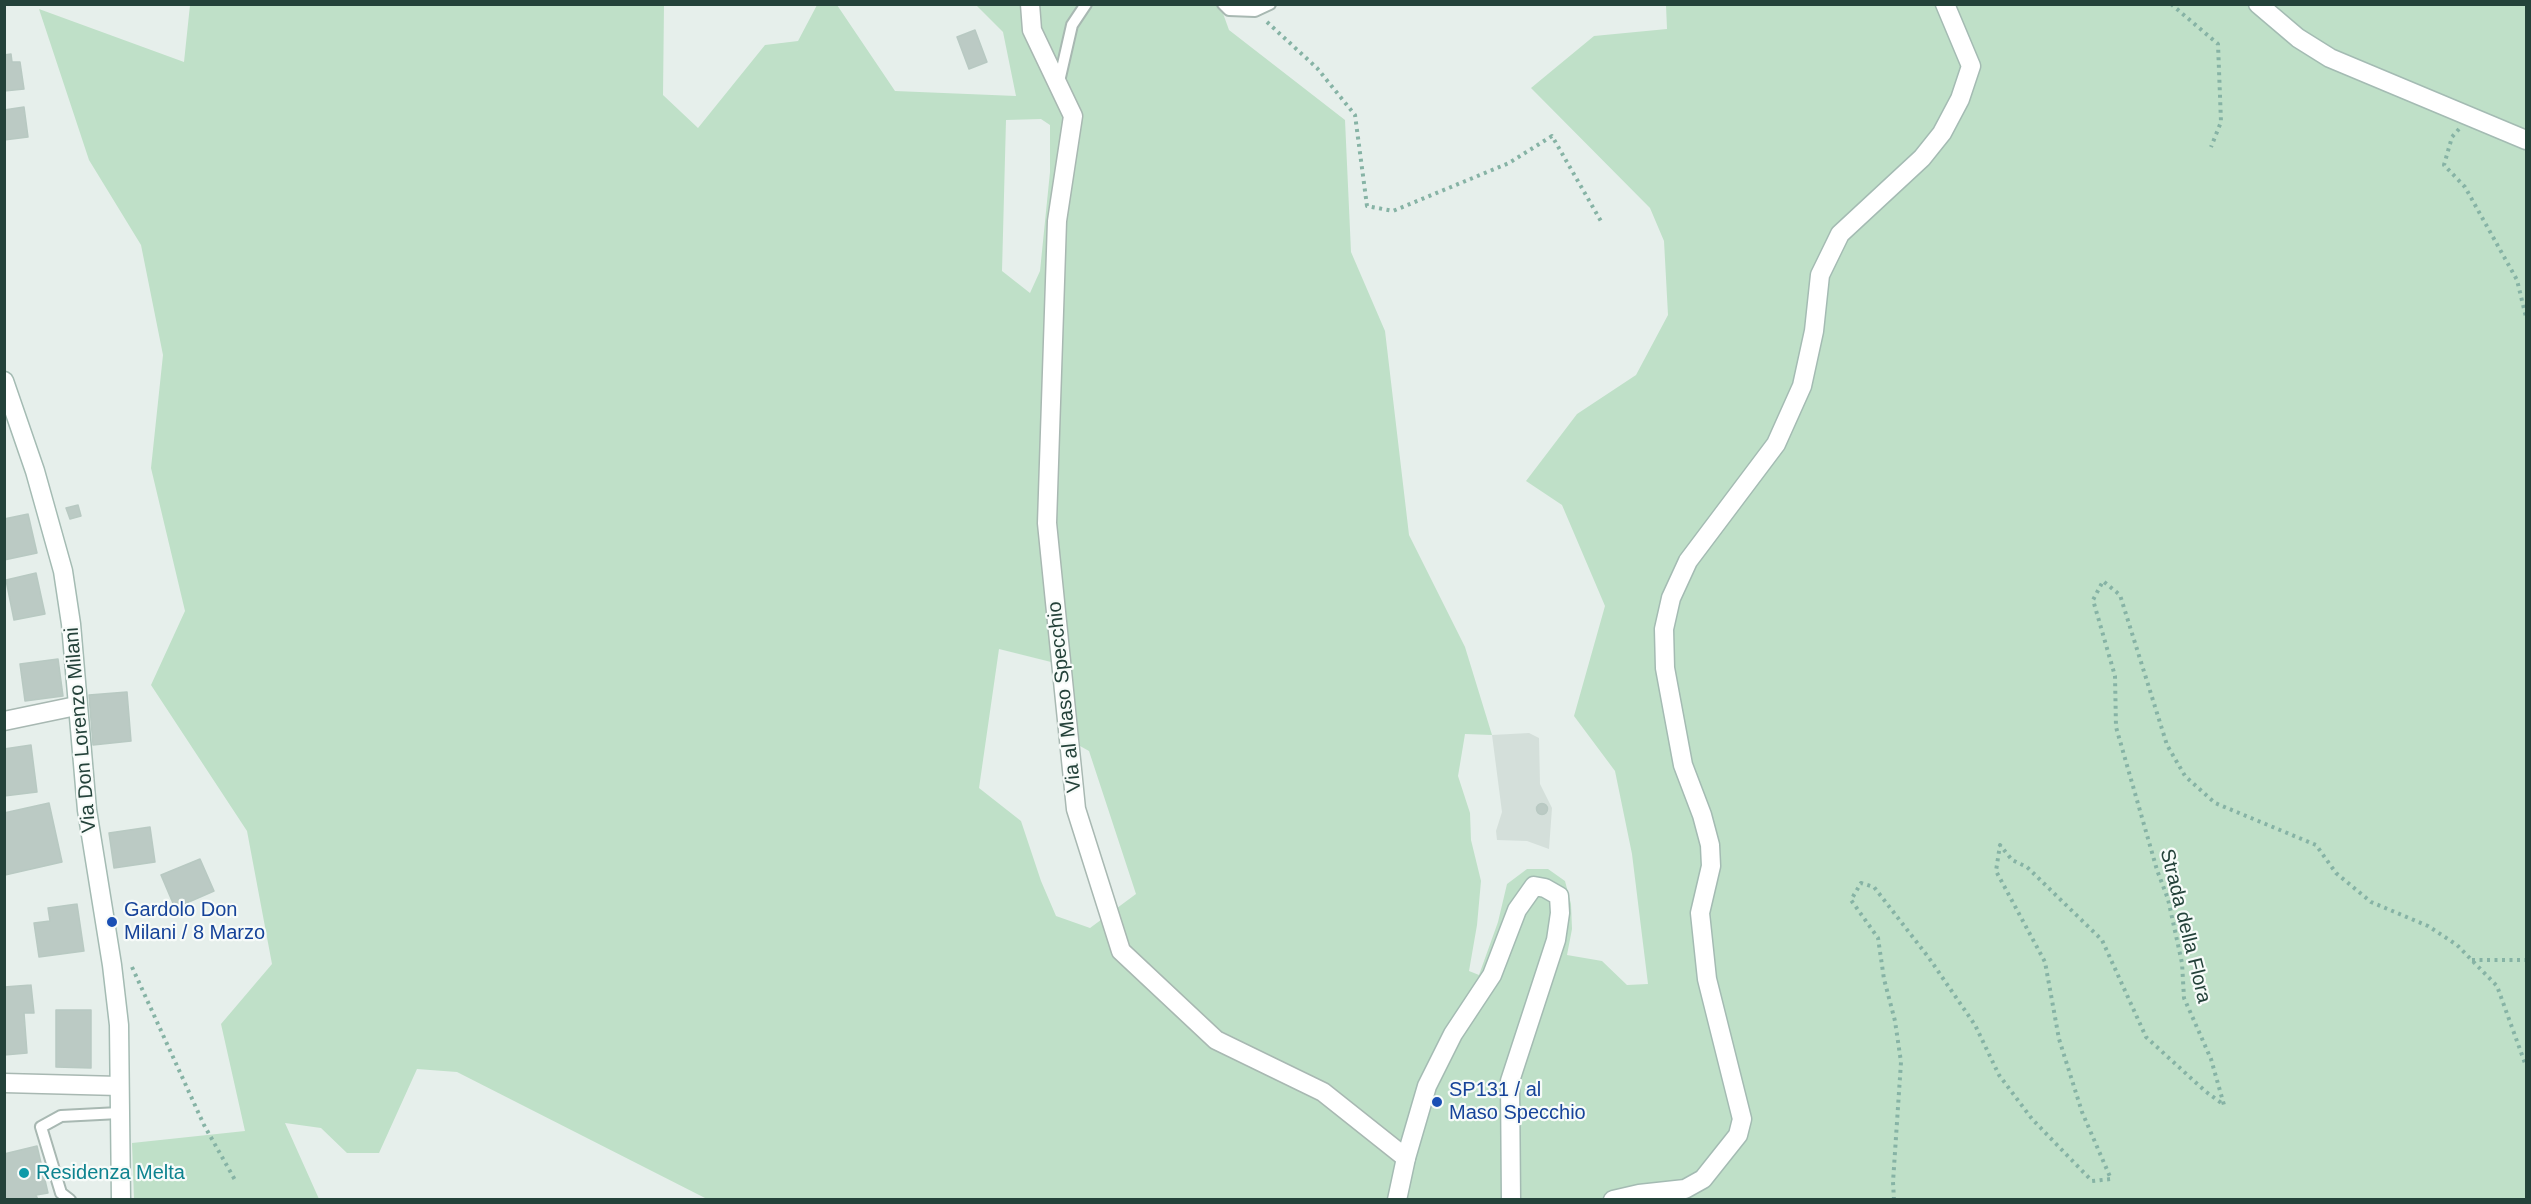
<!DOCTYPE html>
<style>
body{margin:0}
#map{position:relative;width:2531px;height:1204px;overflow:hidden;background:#e6efeb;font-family:Helvetica,sans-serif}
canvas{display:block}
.frame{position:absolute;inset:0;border:6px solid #24423a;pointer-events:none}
</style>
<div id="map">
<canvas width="2531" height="1204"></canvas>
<div class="frame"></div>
</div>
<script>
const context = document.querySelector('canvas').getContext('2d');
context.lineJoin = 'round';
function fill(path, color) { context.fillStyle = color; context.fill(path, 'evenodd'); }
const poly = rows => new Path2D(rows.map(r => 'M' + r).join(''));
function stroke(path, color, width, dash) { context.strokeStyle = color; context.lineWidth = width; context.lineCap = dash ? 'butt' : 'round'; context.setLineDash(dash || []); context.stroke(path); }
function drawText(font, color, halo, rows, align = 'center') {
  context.font = font + ' Helvetica,sans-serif'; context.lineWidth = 4.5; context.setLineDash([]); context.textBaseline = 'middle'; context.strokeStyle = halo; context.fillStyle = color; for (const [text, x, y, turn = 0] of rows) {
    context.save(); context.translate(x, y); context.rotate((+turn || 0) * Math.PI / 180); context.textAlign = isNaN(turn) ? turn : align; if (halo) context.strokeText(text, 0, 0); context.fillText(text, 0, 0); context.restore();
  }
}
const built = poly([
 [1529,733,1539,738,1540,784,1552,808,1549,849,1527,841,1497,840,1496,831,1502,812,1492,735]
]);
const green = poly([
 [190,5,664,5,663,95,698,128,765,45,798,41,817,5,837,5,895,91,1016,96,1003,32,976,5,1220,5,1229,30,1345,120,1351,252,1385,331,1409,535,1465,647,1492,735,1465,734,1458,776,1470,813,1471,840,1481,881,1477,925,1469,971,1479,975,1498,922,1507,884,1527,869,1548,869,1565,881,1571,904,1572,929,1567,955,1602,961,1627,985,1648,984,1632,854,1615,771,1574,716,1605,606,1562,505,1526,481,1577,414,1636,375,1668,315,1664,241,1650,208,1531,88,1594,36,1667,29,1666,5,2526,5,2526,1199,707,1199,457,1072,417,1069,379,1153,347,1153,321,1128,285,1123,319,1199,134,1199,132,1143,245,1131,221,1024,272,964,247,831,151,685,185,611,151,468,163,355,141,245,89,160,39,9,184,62],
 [1041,119,1050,125,1050,172,1040,271,1030,293,1002,271,1006,120],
 [999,649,1071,667,1080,746,1089,751,1136,894,1090,928,1056,916,1041,881,1021,821,979,788]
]);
const building = poly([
 [975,30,987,62,969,69,957,37,975,30],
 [11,54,12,62,20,62,24,89,4,91,4,55,11,54],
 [24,107,28,137,4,140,4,110,24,107],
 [78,505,81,516,70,519,66,508,78,505],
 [28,514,37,553,4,560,4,519,28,514],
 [36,573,45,614,14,620,6,580,36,573],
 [58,659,63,696,25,701,20,664,58,659],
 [127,692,131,741,93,745,89,695,127,692],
 [31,745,37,792,4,796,4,749,31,745],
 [49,803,62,862,5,875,4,813,49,803],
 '1536.5 809a5.5 5.5 0 1 1 11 0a5.5 5.5 0 1 1-11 0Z',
 [150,827,155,862,114,868,109,833,150,827],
 [200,859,214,891,175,908,161,875,200,859],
 [77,904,84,951,39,957,34,923,50,921,48,908,77,904],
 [31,985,34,1013,24,1013,27,1053,4,1055,4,987,31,985],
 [56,1010,91,1010,91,1068,56,1067,56,1010],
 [37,1146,48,1193,36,1195,38,1200,4,1200,4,1154,37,1146]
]);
const path = poly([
 [2171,4,2218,44,2221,122,2211,147],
 [1267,22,1317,68,1355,115,1367,206,1393,211,1509,163,1552,136,1602,223],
 [2459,129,2452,137,2444,165,2465,187,2517,280,2526,317],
 [2472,960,2526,960],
 [132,967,204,1125,235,1180],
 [1894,1200,1893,1182,1901,1062,1895,1021,1884,979,1878,938,1851,900,1861,883,1874,887,1929,958,1975,1025,1999,1075,2032,1119,2092,1181,2111,1179,2082,1112,2059,1039,2045,962,1996,871,2000,845,2012,860,2027,867,2102,940,2146,1037,2205,1091,2224,1105,2211,1059,2184,998,2182,963,2168,899,2157,870,2116,727,2115,676,2093,600,2103,581,2120,595,2167,745,2185,776,2215,803,2316,845,2336,873,2371,902,2428,926,2457,945,2497,986,2526,1066]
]);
const lane = poly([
 [1223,4,1229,10,1255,11,1270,4],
 [1058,86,1072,25,1086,4],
 [70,1200,61,1193,41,1127,61,1116,119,1113]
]);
const street = poly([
 [1030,4,1032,30,1073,116,1057,221,1047,523,1076,809,1121,951,1216,1040,1323,1092,1406,1158],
 [4,721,76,706],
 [4,1083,119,1086]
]);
const secondary = poly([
 [2258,4,2298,38,2330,58,2526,140],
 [4,381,35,471,63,571,71,624,87,810,112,965,119,1025,121,1200],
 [1397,1200,1406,1158,1427,1086,1453,1034,1492,975,1517,910,1534,886,1545,888,1559,896,1560,913,1556,940,1510,1081,1511,1200],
 [1613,1200,1639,1194,1685,1189,1703,1179,1738,1135,1742,1119,1707,979,1700,913,1711,866,1710,845,1702,815,1683,765,1665,668,1664,629,1671,598,1688,561,1776,444,1802,386,1814,331,1820,275,1840,234,1922,158,1942,133,1960,99,1971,66,1945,4]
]);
const markers = [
 [112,922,6,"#1a4fb4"],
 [1437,1102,6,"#1a4fb4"],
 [24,1173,6,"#0f9aa8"]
];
const streetNames = [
 ["Via al Maso Specchio",1065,697,-96],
 ["Via Don Lorenzo Milani",81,730,-95],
 ["Strada della Flora",2185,926,76]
];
const transitNames = [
 ["Gardolo Don",124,910],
 ["Milani / 8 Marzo",124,933],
 ["SP131 / al",1449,1090],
 ["Maso Specchio",1449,1113]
];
const cultureNames = [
 ["Residenza Melta",36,1173]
];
fill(built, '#d4dfda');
fill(green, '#bfe0c8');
fill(building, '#bbcac4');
stroke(building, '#b8c9c2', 1.5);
stroke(lane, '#a8b8b2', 14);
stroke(street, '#a8b8b2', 21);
stroke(secondary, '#a4bbb3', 21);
stroke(path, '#86b3a5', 4, [3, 4.5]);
stroke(lane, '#fff', 10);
stroke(street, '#fff', 18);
stroke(secondary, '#fff', 18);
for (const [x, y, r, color] of markers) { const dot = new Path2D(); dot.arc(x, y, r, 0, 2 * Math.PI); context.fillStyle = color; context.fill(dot); stroke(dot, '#f7fbf9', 2); }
drawText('20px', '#24423a', '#f7fbf9', streetNames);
drawText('20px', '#164399', '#f7fbf9', transitNames, 'left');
drawText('20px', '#0d838f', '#f7fbf9', cultureNames, 'left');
</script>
